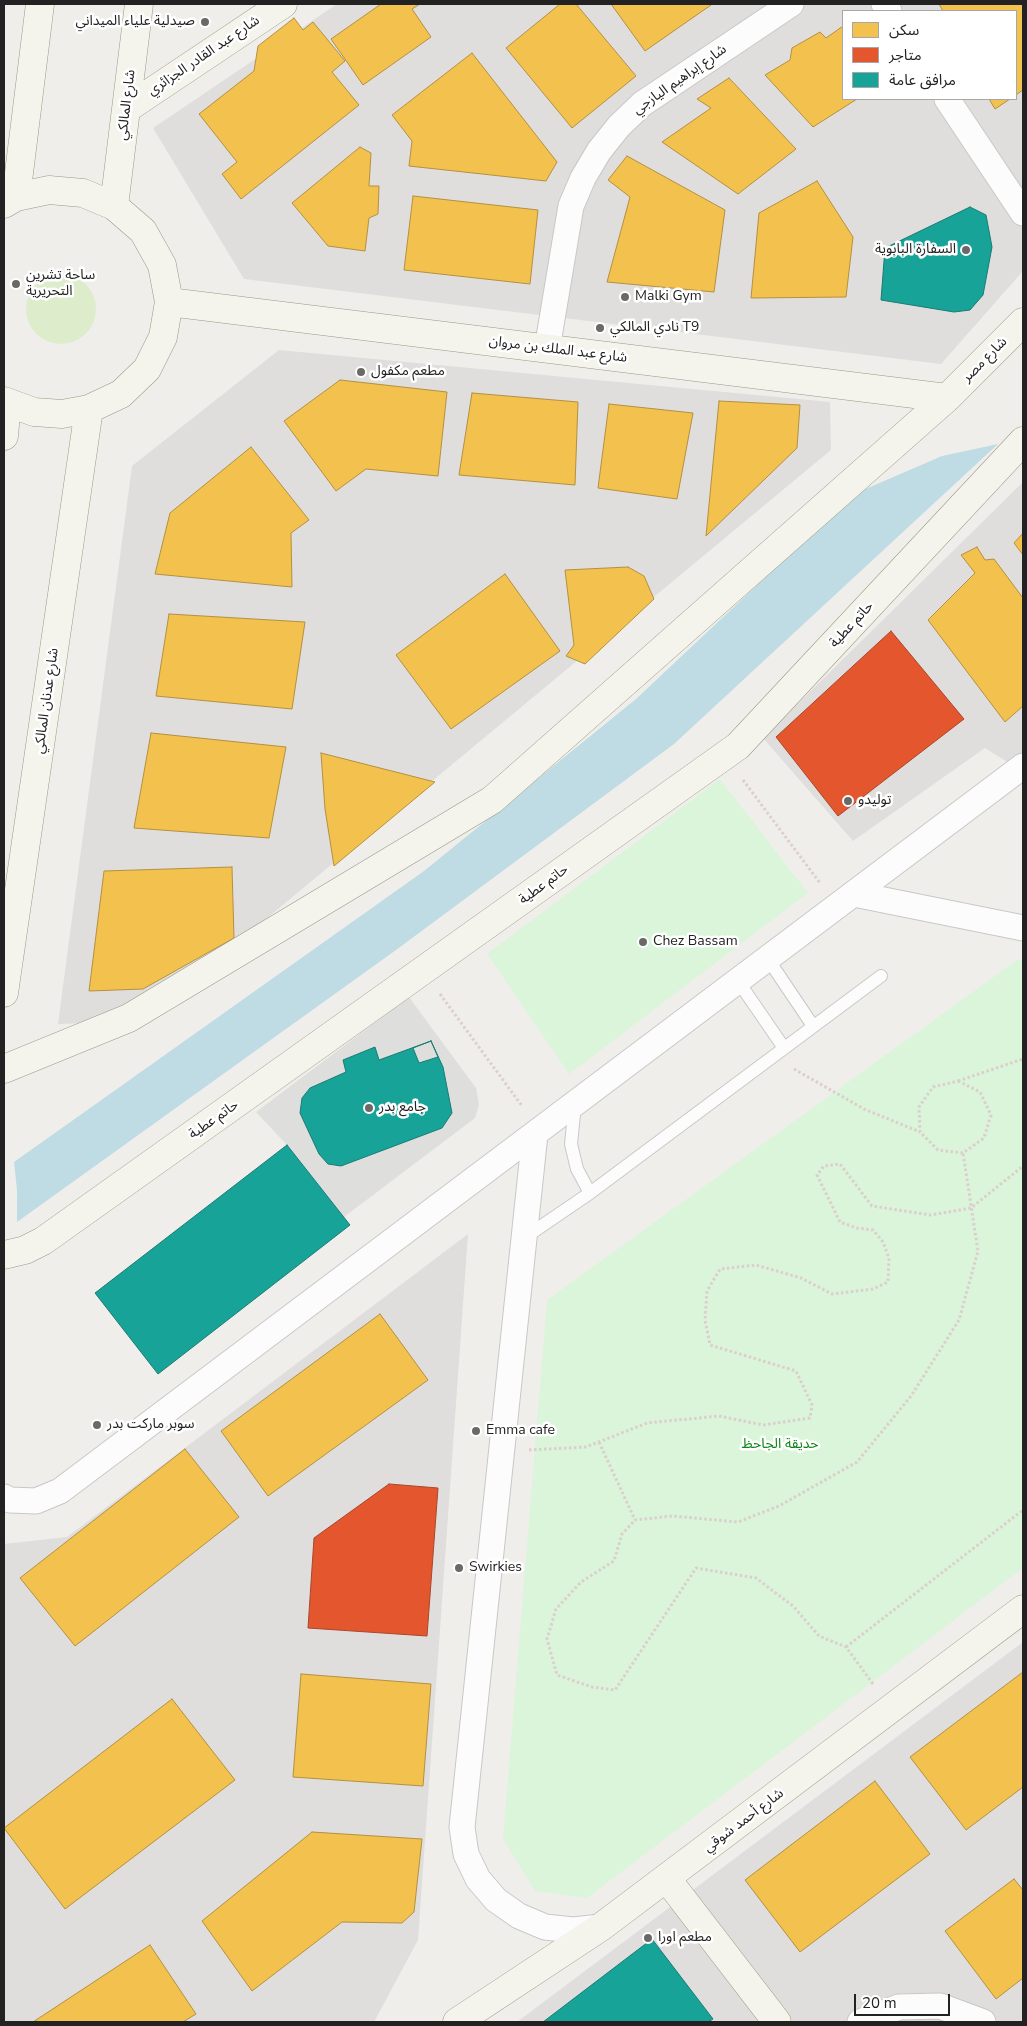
<!DOCTYPE html>
<meta charset="utf-8">
<style>
body{margin:0}
#map{position:relative;width:1027px;height:2026px;overflow:hidden;background:#f0eeeb;font-family:"Nunito Sans","Noto Sans Arabic",sans-serif}
canvas{display:block}
.frame{position:absolute;inset:0;border:5px solid #222;pointer-events:none}
.legend{position:absolute;left:842px;top:10px;width:175px;height:90px;box-sizing:border-box;background:#fff;border:1px solid #a7a7a7;margin:0;padding:6px 9px;list-style:none;font-size:15px;color:#222}
.legend li{display:flex;align-items:center;gap:10px;height:25px}
.legend b{width:25px;border:1px solid #a7a7a7}
.scale{position:absolute;left:854px;top:1994px;width:96px;height:22px;box-sizing:border-box;border:2px solid #222;border-top:0;padding-left:6px;font-size:15px;line-height:18px;white-space:nowrap;color:#222;-webkit-text-stroke:4px #fff;paint-order:stroke}
</style>
<div id="map">
<canvas width="1027" height="2026"></canvas>
<div class="frame"></div>
<ul class="legend">
<li><b style="height:14px;background:#f2c14e"></b>سكن</li>
<li><b style="height:14px;background:#e4572e"></b>متاجر</li>
<li><b style="height:14px;background:#17a398"></b>مرافق عامة</li>
</ul>
<div class="scale">20 m</div>
</div>
<script>
const context = document.querySelector('canvas').getContext('2d');
context.lineJoin = 'round';
function fill(path, color) { context.fillStyle = color; context.fill(path, 'evenodd'); }
const poly = rows => new Path2D(rows.map(r => 'M' + r).join(''));
function stroke(path, color, width, dash) { context.strokeStyle = color; context.lineWidth = width; context.lineCap = dash ? 'butt' : 'round'; context.setLineDash(dash || []); context.stroke(path); }
function drawText(font, color, halo, rows, align = 'center') {
  context.font = font + ' "Nunito Sans","Noto Sans Arabic",sans-serif'; context.lineWidth = 5; context.setLineDash([]); context.textBaseline = 'middle'; context.strokeStyle = halo; context.fillStyle = color; for (const [text, x, y, turn = 0] of rows) {
    context.save(); context.translate(x, y); context.rotate((+turn || 0) * Math.PI / 180); context.textAlign = isNaN(turn) ? turn : align; if (halo) context.strokeText(text, 0, 0); context.fillText(text, 0, 0); context.restore();
  }
}
const residential = poly([
 [337,4,1023,4,1023,271,941,364,244,279,153,128],
 [843,11,1016,11,1016,99,843,99],
 [279,350,830,402,831,450,143,1021,58,1024,132,466],
 [1023,482,1023,772,985,748,853,841,763,738],
 [468,1234,418,1940,374,2022,4,2022,4,1544,67,1537],
 [1023,1642,1023,2022,517,2022]
]);
const religious = poly([
 [409,997,476,1088,479,1105,475,1118,344,1217,287,1145,256,1112]
]);
const grass = poly([
 '26 309a35 35 0 1 1 70 0a35 35 0 1 1-70 0Z'
]);
const park = poly([
 [720,779,808,893,569,1074,487,954],
 [1017,960,1023,961,1023,1568,587,1898,535,1891,503,1839,547,1300]
]);
const water = poly([
 [998,444,674,744,396,950,17,1222,17,1190,14,1162,424,871,636,699,854,494,942,456]
]);
const homes = poly([
 [381,4,420,4,412,9,431,37,363,85,331,39,381,4],
 [560,4,576,4,636,76,572,128,506,48,560,4],
 [611,4,710,4,711,5,645,51,611,4],
 [939,4,1023,4,1023,90,1016,95,1016,11,943,11,939,4],
 [294,18,303,30,313,22,345,61,332,72,359,105,241,199,222,174,237,162,199,114,254,71,258,46,294,18],
 [843,26,843,99,857,99,813,127,765,75,790,60,792,48,820,32,826,38,843,26],
 [472,53,557,162,546,181,409,166,412,141,392,115,472,53],
 [729,78,796,149,738,194,662,142,711,108,697,99,729,78],
 [989,99,1010,99,995,109,989,99],
 [360,147,371,153,369,186,379,186,378,214,369,218,365,251,328,246,292,203,360,147],
 [627,156,725,210,714,292,607,282,630,197,608,180,627,156],
 [817,181,853,237,846,297,751,298,759,213,817,181],
 [413,196,538,210,530,284,404,270,413,196],
 [340,380,447,392,438,476,366,469,336,491,284,421,340,380],
 [472,393,578,402,575,485,459,475,472,393],
 [719,401,800,405,797,448,706,536,719,401],
 [609,404,693,413,677,499,598,488,609,404],
 [251,447,309,520,291,533,292,587,155,574,170,513,251,447],
 [1023,533,1023,555,1014,543,1023,533],
 [977,547,985,560,994,559,1023,598,1023,706,1005,722,928,620,975,573,961,555,977,547],
 [628,567,644,576,654,599,585,664,566,656,574,645,565,570,628,567],
 [505,574,560,651,451,729,396,655,505,574],
 [169,614,305,622,292,709,156,696,169,614],
 [151,733,286,747,269,838,134,828,151,733],
 [321,753,435,782,334,866,325,809,321,753],
 [232,867,234,938,143,989,89,991,104,871,232,867],
 [380,1314,428,1380,268,1496,221,1431,380,1314],
 [185,1449,239,1517,75,1646,20,1578,185,1449],
 [1023,1672,1023,1787,966,1830,910,1757,1023,1672],
 [301,1674,431,1684,423,1786,293,1777,301,1674],
 [172,1699,235,1780,65,1909,4,1828,172,1699],
 [875,1781,930,1854,800,1952,745,1880,875,1781],
 [312,1832,422,1839,414,1912,402,1923,342,1922,252,1991,202,1921,312,1832],
 [1014,1879,1023,1890,1023,1978,996,1999,945,1931,1014,1879],
 [150,1945,196,2014,183,2022,33,2022,150,1945]
]);
const shops = poly([
 [891,631,964,719,838,816,776,737,891,631],
 [389,1484,438,1488,427,1636,308,1628,314,1538,389,1484]
]);
const public = poly([
 [970,207,986,215,992,247,983,295,970,310,954,312,881,300,885,248,970,207],
 [431,1041,443,1067,452,1113,442,1128,341,1166,328,1164,319,1154,300,1113,302,1098,310,1088,346,1072,343,1060,375,1047,379,1060,431,1041],
 [431,1041,438,1057,419,1063,413,1048,431,1041],
 [287,1145,350,1225,158,1374,95,1293,287,1145],
 [652,1939,713,2019,708,2022,543,2022,652,1939]
]);
const path = poly([
 [743,780,820,883],
 [440,994,522,1106],
 [794,1069,864,1109,920,1132],
 [958,1081,980,1092,991,1115,984,1138,963,1153,938,1150,920,1132,919,1107,933,1087,958,1081],
 [958,1081,1023,1059],
 [599,1442,635,1520],
 [529,1450,586,1447,647,1423,719,1416,763,1425,810,1418,812,1405,796,1371,710,1345,705,1320,707,1291,720,1269,756,1265,801,1278,832,1294,873,1289,888,1282,889,1258,883,1242,873,1230,857,1228,840,1222,817,1175,824,1166,840,1164,872,1206,931,1215,971,1208,1023,1166],
 [846,1647,1023,1510],
 [873,1684,846,1647,819,1636,793,1606,756,1578,696,1568,615,1690,592,1687,557,1675,547,1639,556,1609,581,1582,614,1561,622,1534,635,1520,672,1516,738,1522,779,1506,857,1462,911,1396,959,1320,978,1251,963,1153]
]);
const lane = poly([
 [768,959,813,1026],
 [738,981,784,1048],
 [575,1105,571,1144,577,1169,590,1193,881,976],
 [524,1238,590,1193]
]);
const street = poly([
 [884,4,889,11],
 [947,99,1023,213],
 [547,349,571,206,583,178,599,151,619,126,642,104,791,4],
 [854,894,1023,928],
 [535,1134,462,1827,466,1854,478,1879,496,1900,519,1916,545,1927,573,1930,601,1927],
 [4,1497,10,1500,36,1501,60,1491,1023,766],
 [860,2022,899,2007,940,2006,983,2022]
]);
const secondary = poly([
 [126,109,283,4],
 [16,197,40,4],
 [4,204,16,197,49,190,83,193,114,206,143,231,162,265,169,302,163,337,147,369,121,394,89,409,62,414,34,412,4,401],
 [114,206,139,4],
 [169,302,947,398],
 [4,436,7,403],
 [4,993,89,409],
 [4,1069,129,1018,492,800,947,398,1023,322],
 [4,1255,25,1250,43,1241,738,746,1023,441],
 [667,1879,777,2022],
 [457,2022,601,1927,1023,1609]
]);
const markers = [
 [205,22,5,"#6a6968"],
 [966,250,5,"#6a6968"],
 [16,284,5,"#6a6968"],
 [625,297,5,"#6a6968"],
 [600,328,5,"#6a6968"],
 [361,372,5,"#6a6968"],
 [848,801,5,"#6a6968"],
 [643,942,5,"#6a6968"],
 [369,1108,5,"#6a6968"],
 [97,1425,5,"#6a6968"],
 [476,1431,5,"#6a6968"],
 [459,1568,5,"#6a6968"],
 [648,1938,5,"#6a6968"]
];
const poiNames = [
 ["صيدلية علياء الميداني",195,22,"right"],
 ["السفارة البابوية",956,250,"right"],
 ["ساحة تشرين",26,276],
 ["التحريرية",26,292],
 ["Malki Gym",635,297],
 ["نادي المالكي T9",610,328],
 ["مطعم مكفول",371,372],
 ["توليدو",858,801],
 ["Chez Bassam",653,942],
 ["جامع بدر",379,1108],
 ["سوبر ماركت بدر",107,1425],
 ["Emma cafe",486,1431],
 ["Swirkies",469,1568],
 ["مطعم اورا",658,1938]
];
const streetNames = [
 ["شارع عبد القادر الجزائري",204,56,-34],
 ["شارع إبراهيم اليازجي",680,80,-35],
 ["شارع المالكي",127,105,-83],
 ["شارع عبد الملك بن مروان",558,350,7],
 ["شارع مصر",985,360,-45],
 ["حاتم عطية",852,625,-47],
 ["شارع عدنان المالكي",47,701,-82],
 ["حاتم عطية",544,885,-36],
 ["حاتم عطية",214,1120,-35],
 ["شارع أحمد شوقي",744,1821,-37]
];
const parkNames = [
 ["حديقة الجاحظ",780,1445]
];
fill(residential, '#dfdedc');
fill(religious, '#dededc');
fill(grass, '#ddeccb');
fill(park, '#daf5da');
fill(water, '#bfdbe3');
fill(homes, '#f2c14e');
stroke(homes, '#b49141', 1);
fill(shops, '#e4572e');
stroke(shops, '#aa472a', 1);
fill(public, '#17a398');
stroke(public, '#1a7c75', 1);
stroke(lane, '#c9c8c7', 14);
stroke(street, '#c9c8c7', 27);
stroke(secondary, '#999a82', 29);
stroke(path, '#dccecd', 3, [2.5, 2.5]);
stroke(lane, '#fdfcfc', 12);
stroke(street, '#fdfcfc', 25);
stroke(secondary, '#f4f4ed', 28);
for (const [x, y, r, color] of markers) { const dot = new Path2D(); dot.arc(x, y, r, 0, 2 * Math.PI); context.fillStyle = color; context.fill(dot); stroke(dot, '#fff', 2); }
drawText('14px', '#222', '#fff', poiNames, 'left');
drawText('14px', '#222', '#fff', streetNames);
drawText('14px', '#0c8416', '#fff', parkNames);
</script>
